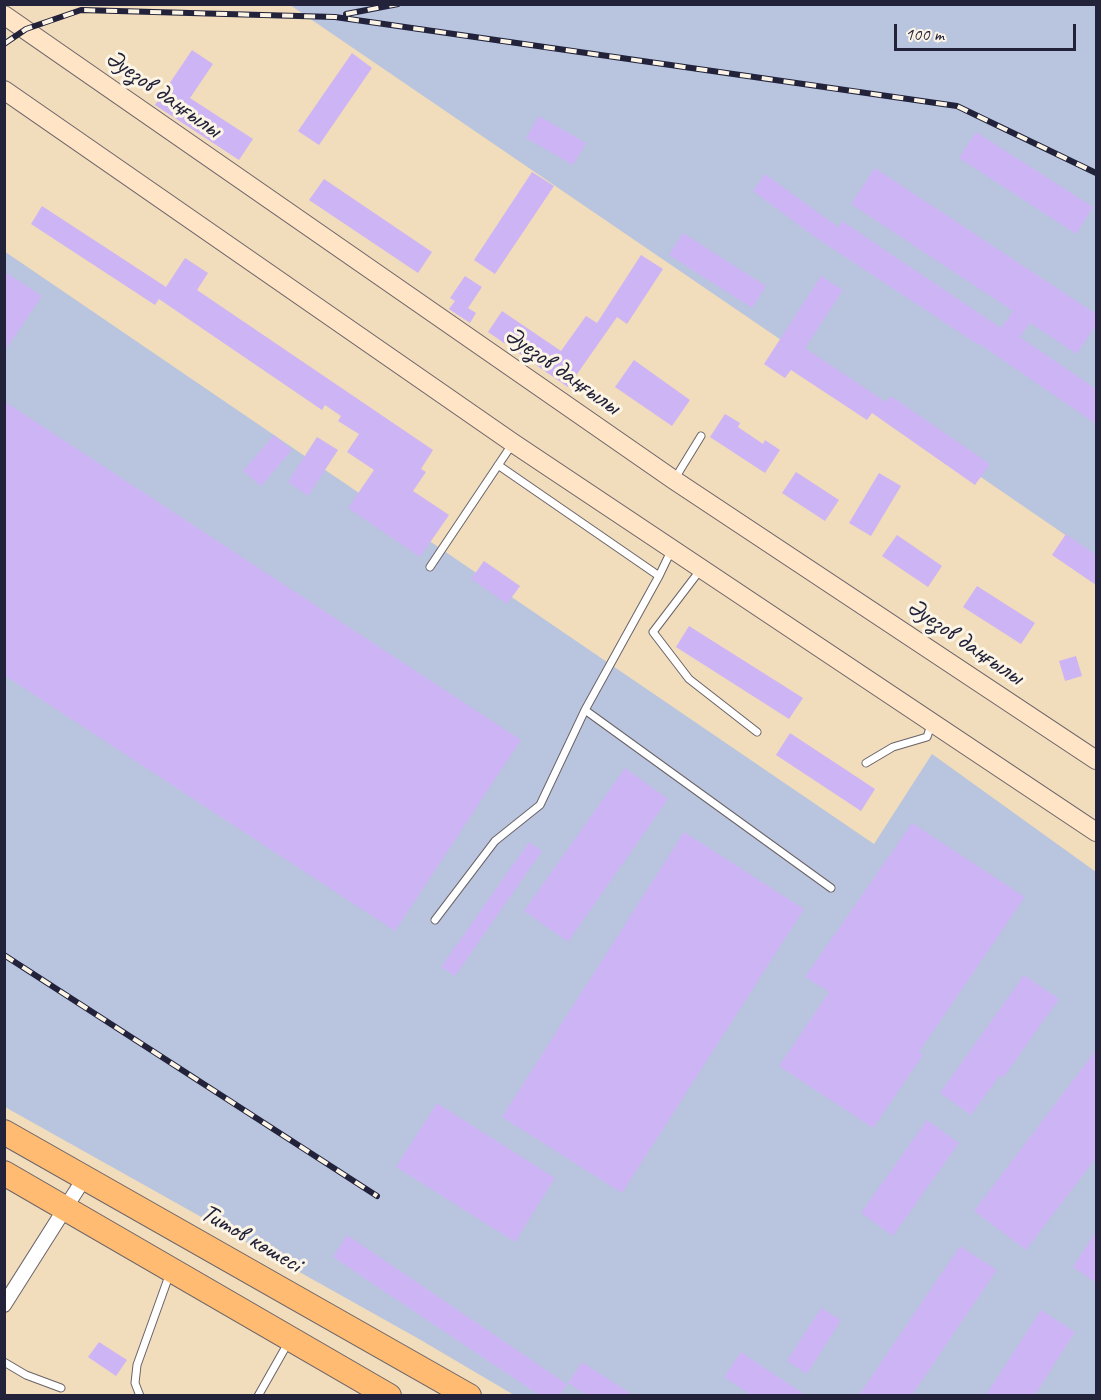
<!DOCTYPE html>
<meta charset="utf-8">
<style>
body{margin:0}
#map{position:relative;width:1101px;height:1400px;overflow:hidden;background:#f1dcbb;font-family:Caveat,sans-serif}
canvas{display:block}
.frame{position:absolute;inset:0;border:6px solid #22223b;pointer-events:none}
.scale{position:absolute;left:894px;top:24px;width:182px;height:27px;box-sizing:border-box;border:3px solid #22223b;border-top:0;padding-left:8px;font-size:18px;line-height:21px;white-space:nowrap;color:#22223b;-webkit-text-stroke:4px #fcf5e5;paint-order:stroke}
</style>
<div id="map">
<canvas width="1101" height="1400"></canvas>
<div class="frame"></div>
<div class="scale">100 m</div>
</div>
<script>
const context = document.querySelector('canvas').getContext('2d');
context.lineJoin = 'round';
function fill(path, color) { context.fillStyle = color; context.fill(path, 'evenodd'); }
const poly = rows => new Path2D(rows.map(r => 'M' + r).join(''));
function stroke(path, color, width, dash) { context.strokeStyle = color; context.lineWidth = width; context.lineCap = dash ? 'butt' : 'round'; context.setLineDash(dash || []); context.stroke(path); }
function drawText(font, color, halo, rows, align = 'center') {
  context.font = font + ' Caveat,sans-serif'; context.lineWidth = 6; context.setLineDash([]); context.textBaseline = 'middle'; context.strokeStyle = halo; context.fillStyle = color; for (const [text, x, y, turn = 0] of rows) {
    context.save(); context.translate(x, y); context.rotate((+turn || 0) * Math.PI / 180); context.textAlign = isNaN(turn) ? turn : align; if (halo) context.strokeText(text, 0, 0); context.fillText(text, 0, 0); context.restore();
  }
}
const industrial = poly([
 [290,5,1096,5,1096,556,784,342],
 [4,251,874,844,932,754,1096,872,1096,1395,514,1395,419,1339,5,1107]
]);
const building = poly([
 [192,50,213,64,190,98,253,139,239,160,155,105],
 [352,53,372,68,319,145,298,131],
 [539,116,586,143,573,165,526,138],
 [976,132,1093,207,1076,234,959,158],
 [875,168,1096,314,1096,325,1077,354,1030,323,1020,337,1096,389,1096,424,978,343,977,344,815,237,753,191,765,174,838,227,842,221,1001,328,1013,311,851,204],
 [532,172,554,186,495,274,474,260],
 [324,179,432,252,418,273,309,200],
 [42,206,166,287,185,258,208,273,197,290,433,450,421,469,426,472,413,491,449,515,420,557,348,508,374,470,347,452,359,434,338,421,341,416,325,405,322,410,159,299,155,305,31,224],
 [683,233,766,286,752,308,669,255],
 [641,255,663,269,627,324,617,317,568,387,488,332,502,311,561,351,586,316,597,323],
 [4,271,42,296,4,352],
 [465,276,482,287,468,308,476,313,470,323,449,309,455,301,450,298],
 [821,276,843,290,805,348,886,402,891,396,990,464,975,485,872,413,867,420,791,370,785,378,764,364],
 [634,360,690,400,672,426,615,387],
 [4,401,521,740,395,931,4,675],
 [725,414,740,423,738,427,763,444,765,440,780,450,765,473,710,437],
 [274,435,292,450,261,486,243,471],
 [317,437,338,450,308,496,288,482],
 [796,472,839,500,825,521,782,493],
 [879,473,901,486,871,536,849,523],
 [1066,534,1096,555,1096,585,1052,555],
 [897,535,942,566,928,587,882,556],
 [484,561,520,586,507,604,471,579],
 [977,586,1035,623,1021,644,963,607],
 [689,626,803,698,789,719,676,647],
 [1076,656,1082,676,1065,681,1059,661],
 [790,733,875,789,861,811,776,755],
 [625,768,668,799,568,942,524,911],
 [912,823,1025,897,919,1052,923,1055,873,1128,779,1066,829,992,805,977],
 [684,832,804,909,622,1193,502,1117],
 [529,842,542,851,455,976,441,967],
 [1024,975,1059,999,1003,1078,1000,1075,971,1115,940,1093],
 [1096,1050,1096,1158,1026,1250,974,1211],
 [437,1103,555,1178,515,1242,396,1167],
 [927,1120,959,1143,893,1236,861,1213],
 [1096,1231,1096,1283,1073,1267],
 [347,1235,567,1384,560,1395,539,1395,333,1257],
 [960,1246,997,1270,912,1395,859,1395],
 [821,1308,841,1320,807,1374,787,1361],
 [1041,1310,1075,1332,1035,1395,986,1395],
 [99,1342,127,1360,116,1376,88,1357],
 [741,1352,805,1395,751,1395,724,1377],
 [582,1362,633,1395,586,1395,568,1383]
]);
const lane = poly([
 [498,465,659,576],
 [674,480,701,436],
 [430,567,513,443],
 [701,569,653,632,689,679,757,732],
 [585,710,659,576,672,549],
 [866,763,893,747,927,737,931,725],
 [435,920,495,841,540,805,585,710,831,888],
 [4,1362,26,1375,61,1388],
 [140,1396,135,1383,137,1365,170,1273],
 [258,1396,288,1343]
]);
const street = poly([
 [4,1305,85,1177]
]);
const secondary = poly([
 [4,15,674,480,1096,760],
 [4,90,513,443,1096,832]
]);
const highway = poly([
 [4,1132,469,1396],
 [4,1173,389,1396]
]);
const rail = poly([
 [346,14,398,4],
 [4,44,26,29,81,10,335,17,957,106,1096,173],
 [4,955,377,1196]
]);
const streetNames = [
 ["Әуезов даңғылы",163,94,35],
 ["Әуезов даңғылы",562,371,35],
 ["Әуезов даңғылы",965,642,34],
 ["Титов көшесі",251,1239,30]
];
fill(industrial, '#b9c5de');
fill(building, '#cdb4f5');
stroke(lane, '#6a6368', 9);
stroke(street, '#6a6368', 16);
stroke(secondary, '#6a6368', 20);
stroke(highway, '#6a6368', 26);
stroke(lane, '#fff', 7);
stroke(street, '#fff', 14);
stroke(secondary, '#ffe4c6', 18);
stroke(highway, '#febb71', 24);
stroke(rail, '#22223b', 6);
stroke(rail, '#fcf5e5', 4, [11]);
drawText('26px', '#22223b', '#fcf5e5', streetNames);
</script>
